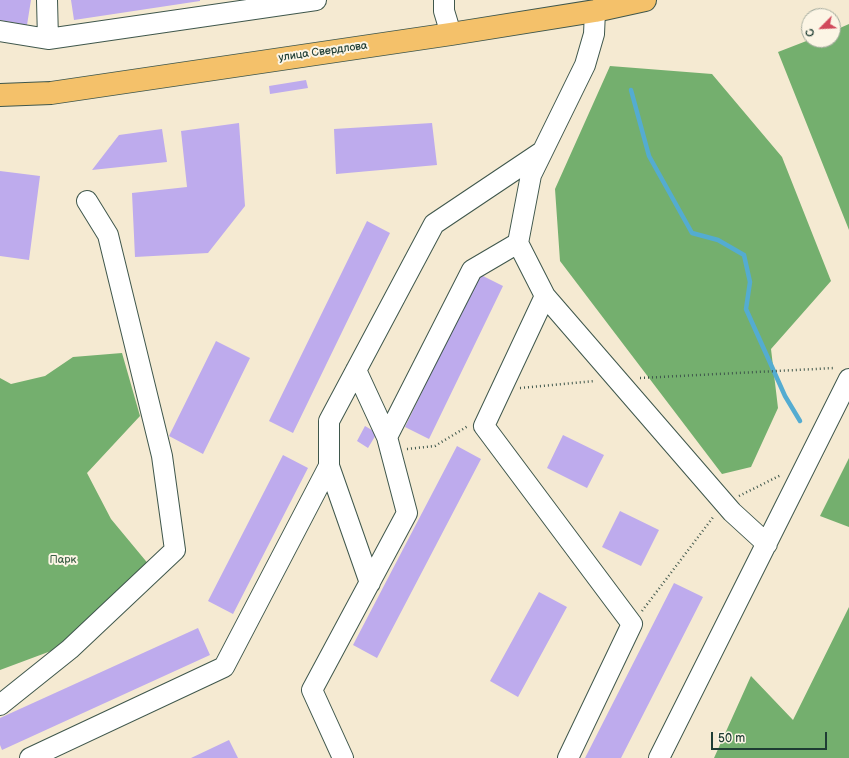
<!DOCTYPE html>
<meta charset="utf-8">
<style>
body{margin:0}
#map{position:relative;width:849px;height:758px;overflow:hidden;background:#f5ead2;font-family:"Balsamiq Sans",sans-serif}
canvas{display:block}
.north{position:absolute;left:801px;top:8px;width:40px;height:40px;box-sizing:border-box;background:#fcf5e5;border:1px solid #a4ab9e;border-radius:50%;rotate:246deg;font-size:11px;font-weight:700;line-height:16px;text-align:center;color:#1f3d34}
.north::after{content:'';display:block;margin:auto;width:14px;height:18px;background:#d1495b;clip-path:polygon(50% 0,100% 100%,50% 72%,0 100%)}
.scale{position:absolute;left:711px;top:732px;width:116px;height:18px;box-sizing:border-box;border:2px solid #1f3d34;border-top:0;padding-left:5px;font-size:12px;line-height:14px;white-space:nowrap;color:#1f3d34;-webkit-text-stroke:3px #fcf5e5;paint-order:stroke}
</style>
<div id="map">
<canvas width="849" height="758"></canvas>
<div class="north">С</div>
<div class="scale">50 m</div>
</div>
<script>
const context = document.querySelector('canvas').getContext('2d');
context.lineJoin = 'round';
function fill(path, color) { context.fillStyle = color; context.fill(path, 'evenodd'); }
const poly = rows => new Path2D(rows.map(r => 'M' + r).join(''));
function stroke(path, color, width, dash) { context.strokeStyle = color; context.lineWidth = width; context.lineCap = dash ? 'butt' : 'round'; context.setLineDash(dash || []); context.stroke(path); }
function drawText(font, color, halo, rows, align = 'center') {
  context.font = font + ' "Balsamiq Sans",sans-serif'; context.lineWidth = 4; context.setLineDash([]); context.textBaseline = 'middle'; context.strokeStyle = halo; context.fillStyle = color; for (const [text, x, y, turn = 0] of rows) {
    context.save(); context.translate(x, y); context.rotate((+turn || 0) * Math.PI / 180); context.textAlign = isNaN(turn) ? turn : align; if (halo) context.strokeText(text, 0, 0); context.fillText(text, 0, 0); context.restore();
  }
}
const forest = poly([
 [849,24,849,230,778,52,809,40,833,40,833,31],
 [610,66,712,74,782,157,831,281,771,349,778,408,751,467,722,474,560,261,555,189],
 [122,353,140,416,87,473,111,519,150,566,59,648,0,670,0,378,11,384,45,376,73,357],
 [849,458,849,527,820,516],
 [849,607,849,758,714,758,751,676,793,720]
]);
const stream = poly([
 [631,90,649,156,692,233,718,240,744,255,750,282,746,309,785,396,800,421]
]);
const building = poly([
 [0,0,31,0,27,25,0,20],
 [71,0,200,0,200,1,74,20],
 [306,80,308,88,270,94,269,86],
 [239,123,245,206,208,253,135,257,132,193,187,187,181,131],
 [432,123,437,165,336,174,334,129],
 [162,129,167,162,92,170,119,135],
 [0,171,40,176,29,260,0,256],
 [367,221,390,233,293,433,269,421],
 [479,274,503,286,429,439,405,427],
 [216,341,250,358,203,454,169,436],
 [365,426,377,433,368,448,357,441],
 [563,435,604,455,587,488,547,468],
 [457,446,481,459,377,658,353,645],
 [283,455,308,468,233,614,208,601],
 [620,511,659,530,641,566,602,547],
 [674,583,703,597,621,758,585,758],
 [539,592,567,607,518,697,490,681],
 [198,628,210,655,2,750,0,745,0,718],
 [229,740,238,758,191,758]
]);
const path = poly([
 [640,378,835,368],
 [520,388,595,381],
 [407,449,435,446,468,426],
 [739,496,781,475],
 [642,611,714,516]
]);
const minor = poly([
 [47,0,48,39],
 [444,0,444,11,451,34],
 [595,11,594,34,585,65,531,175,518,243,545,296,732,512,767,544],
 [0,31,48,39,316,0],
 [545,296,484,426,632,624,568,758],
 [387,437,472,270,518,243],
 [329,466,370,583],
 [0,705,70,649,175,550,162,456,108,235,87,201],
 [30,758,224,667,329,466,329,421,434,224,540,153],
 [343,758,312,690,407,513,387,437,356,370],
 [659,758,849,379]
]);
const major = poly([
 [0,95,51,93,451,34,595,11,645,0]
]);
const streetNames = [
 ["улица Свердлова",323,52,-8]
];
const parkNames = [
 ["Парк",63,560]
];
fill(forest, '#74af6e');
stroke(stream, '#54acd1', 4.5);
fill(building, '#beabed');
stroke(minor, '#3f574c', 22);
stroke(major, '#3f574c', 24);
stroke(path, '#3f574c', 2.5, [1, 3]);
stroke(minor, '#fff', 20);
stroke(major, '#f4c16a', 22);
drawText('11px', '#1f3d34', '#fcf5e5', streetNames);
drawText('11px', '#3c6047', '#fcf5e5', parkNames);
</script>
